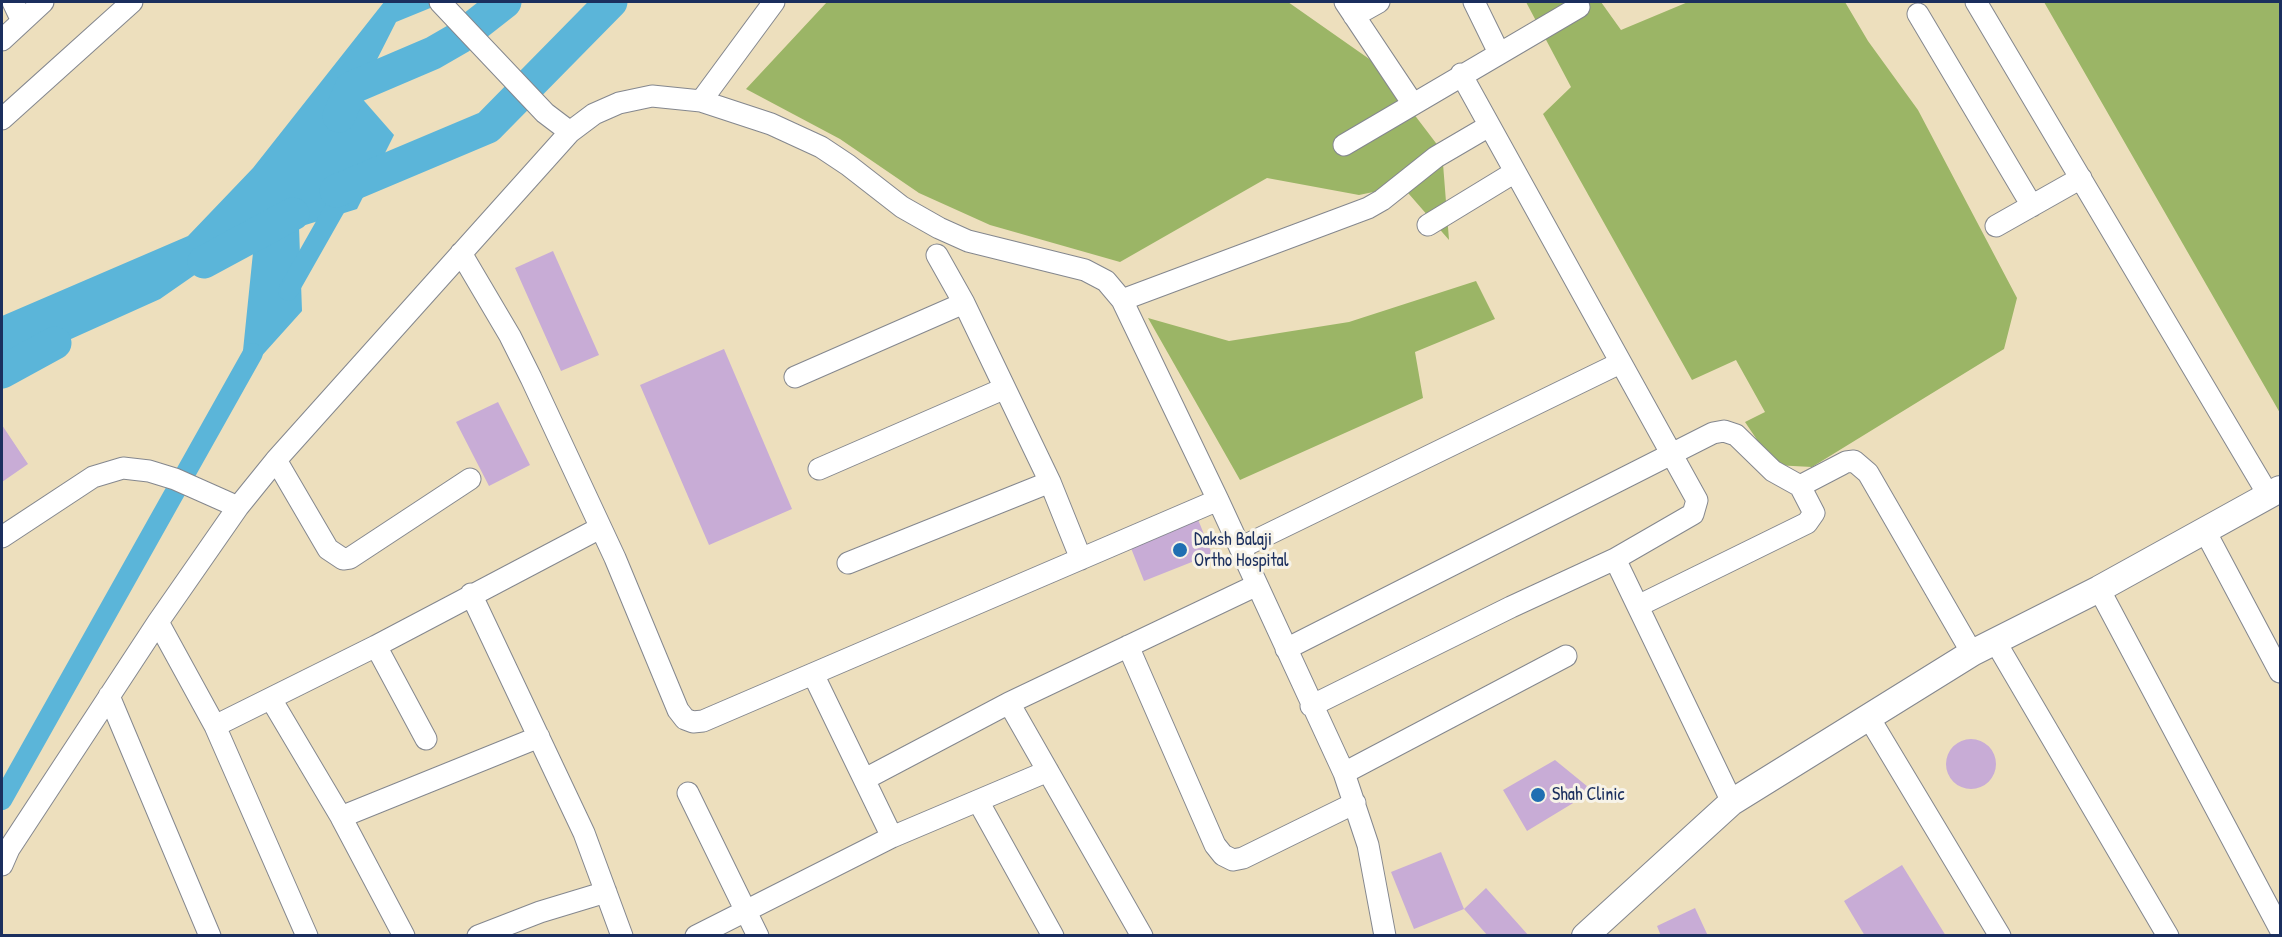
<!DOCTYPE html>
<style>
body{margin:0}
#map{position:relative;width:2282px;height:937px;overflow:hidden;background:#eddfbd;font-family:"Patrick Hand",sans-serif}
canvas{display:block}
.frame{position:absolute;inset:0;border:3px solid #1b2f5e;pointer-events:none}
</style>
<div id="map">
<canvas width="2282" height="937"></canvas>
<div class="frame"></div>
</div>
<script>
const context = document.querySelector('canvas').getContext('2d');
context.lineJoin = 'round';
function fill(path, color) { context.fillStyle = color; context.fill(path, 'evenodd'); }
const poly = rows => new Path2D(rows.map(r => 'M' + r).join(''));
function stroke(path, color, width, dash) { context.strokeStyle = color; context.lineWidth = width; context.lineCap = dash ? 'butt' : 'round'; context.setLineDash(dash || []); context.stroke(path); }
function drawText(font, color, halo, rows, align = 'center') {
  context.font = font + ' "Patrick Hand",sans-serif'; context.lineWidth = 6; context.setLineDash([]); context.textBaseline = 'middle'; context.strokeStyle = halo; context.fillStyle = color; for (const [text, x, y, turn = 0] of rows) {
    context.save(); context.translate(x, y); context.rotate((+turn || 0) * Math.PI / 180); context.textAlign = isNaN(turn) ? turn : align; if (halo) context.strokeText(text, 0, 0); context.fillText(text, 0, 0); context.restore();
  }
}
const forest = poly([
 [827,2,1288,2,1375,63,1442,151,1449,240,1402,186,1359,195,1267,178,1120,262,990,225,919,193,840,139,746,89],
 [1526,2,1601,2,1621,30,1688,2,1845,2,1868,41,1918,110,2017,298,2004,349,1812,467,1774,465,1745,422,1765,412,1736,360,1692,380,1543,114,1571,87],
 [2044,2,2280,2,2280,413],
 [1476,281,1495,319,1415,352,1423,398,1240,480,1148,318,1229,341,1349,322]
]);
const water = poly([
 [384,2,445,2,396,22,359,95,394,135,357,209,299,227,302,311,240,380,255,233,160,299,2,370,2,316,188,236,253,168]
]);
const canal = poly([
 [288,291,343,194],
 [2,800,253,353]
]);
const river = poly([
 [339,116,351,88,433,53,459,38,505,2],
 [336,191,488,127,611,2],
 [204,262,293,214],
 [2,372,55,343]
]);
const building = poly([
 [553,251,599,355,561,371,515,268],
 [724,349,792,509,709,545,640,385],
 [498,402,530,465,489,486,456,422],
 [2,425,28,464,2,482],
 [1197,517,1212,554,1144,581,1129,543],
 '1946 764a25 25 0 1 1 50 0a25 25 0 1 1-50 0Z',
 [1555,760,1593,791,1527,831,1503,790],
 [1441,852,1464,909,1414,929,1391,872],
 [1902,865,1946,936,1865,936,1844,901],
 [1486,888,1529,936,1488,936,1464,909],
 [1695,908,1708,936,1661,936,1657,926]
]);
const minor = poly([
 [13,2,22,21],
 [440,2,545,113,570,132],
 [1345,2,1413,104],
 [1474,2,1499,53],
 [1976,2,2269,496],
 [1918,14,2032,206],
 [1354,16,1379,2],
 [2,40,43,2],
 [1461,74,1697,500,1693,514,1615,559,1732,802],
 [701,101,771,124,821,147,848,165,902,207,939,228,968,241,1085,270,1106,281,1122,300,1218,500,1344,773,1368,845,1385,936],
 [2,119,132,2],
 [1344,145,1579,7],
 [1428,225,1515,172],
 [1996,226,2081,178],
 [461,253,510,336,531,378,615,558,678,710,685,719,693,722,703,721,1218,500],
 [937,255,964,303,1050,482,1081,559],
 [1122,300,1368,208,1382,200,1436,157,1489,126],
 [795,377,964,303],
 [276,460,328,549,343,559,350,558,470,479],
 [819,469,1003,389],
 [2205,531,2280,672],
 [2,537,93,477,123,468,149,471,175,479,238,507,276,460,570,132,594,114,619,103,652,96,701,101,774,2],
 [1240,548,1620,363],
 [848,563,1050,482],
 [2099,589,2280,929],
 [471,594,584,833,622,936],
 [1638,606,1807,523,1814,513,1800,486,1846,462,1854,461,1868,473,1972,653],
 [158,622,215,726,376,646,600,528],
 [1995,641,2168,936],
 [376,646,426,739],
 [1128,646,1215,845,1223,855,1233,860,1243,858,1355,803],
 [1286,649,1713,433,1724,431,1736,435,1773,471,1800,486],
 [813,674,892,837],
 [109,696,210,936],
 [271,699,341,817,404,936],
 [1009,703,1142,936],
 [1311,706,1511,607,1615,559],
 [1868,716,2000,936],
 [215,726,307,936],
 [1344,773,1566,656],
 [865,779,1009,703,1257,585],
 [688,793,758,936],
 [978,801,1053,936],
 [341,817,539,737],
 [2,865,9,849,158,622,238,507],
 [478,936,540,912,606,892],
 [696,936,892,837,1048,771]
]);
const major = poly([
 [1585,936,1732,802,1972,653,2099,589,2280,489]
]);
const markers = [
 [1180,550,8,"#1f6fb2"],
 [1538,795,8,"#1f6fb2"]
];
const poiNames = [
 ["Daksh Balaji",1194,540],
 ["Ortho Hospital",1194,561],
 ["Shah Clinic",1552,795]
];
fill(forest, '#9bb566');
fill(water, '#5bb5d9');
stroke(canal, '#5bb5d9', 20);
stroke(river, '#5bb5d9', 33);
fill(building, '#c8acd6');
stroke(minor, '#84878e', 23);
stroke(major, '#84878e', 28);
stroke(minor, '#fff', 21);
stroke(major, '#fff', 26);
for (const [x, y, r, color] of markers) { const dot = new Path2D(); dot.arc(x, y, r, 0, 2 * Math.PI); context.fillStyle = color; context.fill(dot); stroke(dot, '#f7f3e8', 2); }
drawText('18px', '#1b2f5e', '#f7f3e8', poiNames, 'left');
</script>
